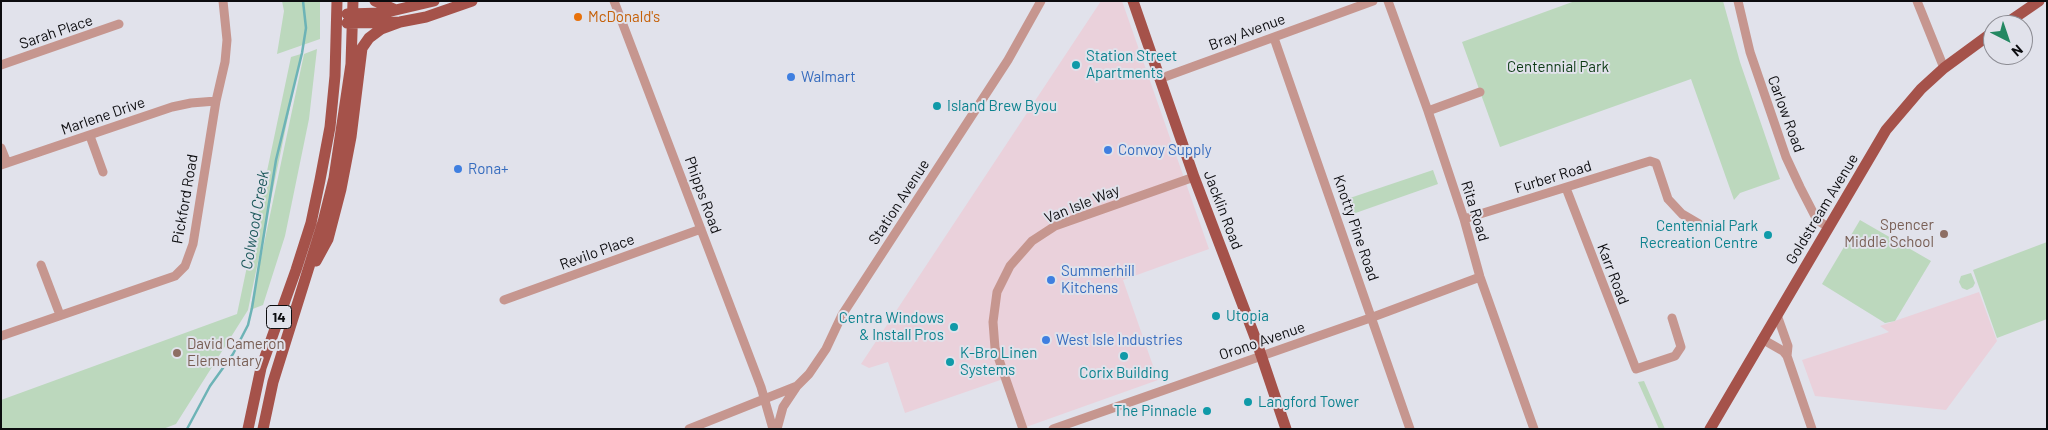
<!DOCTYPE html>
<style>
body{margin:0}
#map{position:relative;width:2048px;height:430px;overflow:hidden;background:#e1e2eb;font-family:Barlow,sans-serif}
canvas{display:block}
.frame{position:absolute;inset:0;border:2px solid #0c0c0f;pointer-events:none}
.north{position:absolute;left:1983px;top:15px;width:50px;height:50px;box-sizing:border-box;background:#e1e2eb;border:1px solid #8c8c93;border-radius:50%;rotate:139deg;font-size:14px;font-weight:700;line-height:20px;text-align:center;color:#0c0c0f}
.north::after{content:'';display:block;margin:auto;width:18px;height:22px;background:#248862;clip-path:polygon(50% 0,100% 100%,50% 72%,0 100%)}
</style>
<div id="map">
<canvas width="2048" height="430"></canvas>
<div class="frame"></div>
<div class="north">N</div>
</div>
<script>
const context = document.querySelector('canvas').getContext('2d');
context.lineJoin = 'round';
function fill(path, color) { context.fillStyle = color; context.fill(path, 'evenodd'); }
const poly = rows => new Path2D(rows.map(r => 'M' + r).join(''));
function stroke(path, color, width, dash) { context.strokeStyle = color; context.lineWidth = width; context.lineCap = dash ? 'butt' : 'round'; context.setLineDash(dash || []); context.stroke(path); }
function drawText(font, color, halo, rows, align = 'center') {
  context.font = font + ' Barlow,sans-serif'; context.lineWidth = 4; context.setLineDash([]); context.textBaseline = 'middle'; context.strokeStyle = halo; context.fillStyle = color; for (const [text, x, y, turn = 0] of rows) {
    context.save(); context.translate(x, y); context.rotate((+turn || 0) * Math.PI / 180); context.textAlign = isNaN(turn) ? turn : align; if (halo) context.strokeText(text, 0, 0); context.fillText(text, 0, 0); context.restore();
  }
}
const industrial = poly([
 [1101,1,1122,1,1209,249,1123,280,1158,380,1026,427,1009,377,905,413,888,362,869,368,861,364],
 [1979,292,1997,341,1946,410,1815,396,1802,360,1889,332,1880,326]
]);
const green = poly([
 [282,1,320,1,320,39,277,54,284,11],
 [1575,1,1723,1,1740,62,1780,179,1740,193,1734,200,1691,79,1500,147,1462,42],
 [317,49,309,119,285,236,263,305,250,310,304,54],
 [301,54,248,310,176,424,163,429,1,429,1,400,237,314,291,57],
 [1433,170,1438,184,1347,216,1344,200],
 [1860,220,1931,261,1895,321,1885,323,1822,284],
 [2047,242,2047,319,1997,338,1973,270],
 [1971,273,1975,283,1973,287,1967,290,1962,288,1959,282,1961,276],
 [1644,381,1665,429,1659,429,1638,382]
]);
const stream = poly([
 [187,429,210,386,233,354,248,325,252,308,276,160,302,53,306,28,303,1]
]);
const minor = poly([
 [614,1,761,387,773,429],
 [1388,1,1428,111,1464,219,1480,277,1534,429],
 [1738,1,1750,52,1786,157,1800,187,1817,220,1828,227],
 [1917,1,1944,68],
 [1274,38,1410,429],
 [1,65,119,24],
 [1159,79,1373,1],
 [1428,111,1480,92],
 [90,136,103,172],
 [1,148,7,163],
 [1,165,172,107,191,103,216,101],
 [1566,188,1636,369,1675,356,1681,347,1672,318],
 [1464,219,1650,161,1656,163,1668,199,1682,214,1699,224],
 [41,265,60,315],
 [504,300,701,229],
 [1777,315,1788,346,1787,356],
 [1,336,175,276,185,266,193,244,216,101,225,62,227,40,223,1],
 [1762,339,1783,351,1787,356,1812,429],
 [689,429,797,386,809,374,826,349,842,315,1008,60,1041,1],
 [777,429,783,407,797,386],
 [1023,429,995,348,993,322,997,292,1010,266,1032,241,1055,226,1194,177],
 [1053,429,1373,317,1480,277]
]);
const major = poly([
 [375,1,396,10],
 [1133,1,1194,177,1256,340,1286,429],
 [347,14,383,13,434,1],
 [347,23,400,22,426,17,472,1],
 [2004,25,2039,1],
 [316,261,328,239,341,189,351,137,362,48,369,38,381,29,400,22],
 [248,429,261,368,296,270,311,223,320,180,330,127,335,76,337,1],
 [263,429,273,382,323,222,334,178,351,64,353,1],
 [1710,429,1886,130,1921,89,1944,68,1993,32]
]);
const markers = [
 [578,17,5,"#e8710a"],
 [1076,65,5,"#0f9aa8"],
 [791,77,5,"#3f7fe0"],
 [937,106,5,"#0f9aa8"],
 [1108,150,5,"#3f7fe0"],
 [458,169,5,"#3f7fe0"],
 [1944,234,5,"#8d6e63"],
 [1768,235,5,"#0f9aa8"],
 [1051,280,5,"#3f7fe0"],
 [1216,316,5,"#0f9aa8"],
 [954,327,5,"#0f9aa8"],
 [1046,340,5,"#3f7fe0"],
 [177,353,5,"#8d6e63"],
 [1124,356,5,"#0f9aa8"],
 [950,362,5,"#0f9aa8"],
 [1248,402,5,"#0f9aa8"],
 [1207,411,5,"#0f9aa8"]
];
const shields = [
 [279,317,25]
];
const shieldNames = [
 ["14",279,317]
];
const foodNames = [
 ["McDonald's",588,17]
];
const streetNames = [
 ["Sarah Place",56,32,-19],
 ["Bray Avenue",1247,32,-20],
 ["Carlow Road",1786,114,70],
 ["Marlene Drive",103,116,-19],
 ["Furber Road",1553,177,-17],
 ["Phipps Road",703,195,70],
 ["Pickford Road",185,199,-80],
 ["Station Avenue",899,202,-57],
 ["Van Isle Way",1082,204,-22],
 ["Goldstream Avenue",1822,209,-59],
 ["Jacklin Road",1223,210,69],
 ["Rita Road",1475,211,73],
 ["Knotty Pine Road",1356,228,71],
 ["Revilo Place",597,252,-20],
 ["Karr Road",1613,274,69],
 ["Orono Avenue",1262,341,-19]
];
const cultureNames = [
 ["Station Street",1086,56],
 ["Apartments",1086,73],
 ["Island Brew Byou",947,106],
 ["Centennial Park",1758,226,"right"],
 ["Recreation Centre",1758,243,"right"],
 ["Utopia",1226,316],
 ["Centra Windows",944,318,"right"],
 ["& Install Pros",944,335,"right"],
 ["K-Bro Linen",960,353],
 ["Systems",960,370],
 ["Corix Building",1124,373,"center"],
 ["Langford Tower",1258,402],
 ["The Pinnacle",1197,411,"right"]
];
const parkNames = [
 ["Centennial Park",1558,67]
];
const shopNames = [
 ["Walmart",801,77],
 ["Convoy Supply",1118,150],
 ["Rona+",468,169],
 ["Summerhill",1061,271],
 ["Kitchens",1061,288],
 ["West Isle Industries",1056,340]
];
const educationNames = [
 ["Spencer",1934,225],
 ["Middle School",1934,242],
 ["David Cameron",187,344,"left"],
 ["Elementary",187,361,"left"]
];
const waterNames = [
 ["Colwood Creek",255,220,-80]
];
fill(industrial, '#ead1db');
fill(green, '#bcd8bd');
stroke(stream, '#6db3b6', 2.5);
stroke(minor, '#c6968f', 9);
stroke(major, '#a5524a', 11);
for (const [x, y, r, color] of markers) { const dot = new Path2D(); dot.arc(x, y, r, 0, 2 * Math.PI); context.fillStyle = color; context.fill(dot); stroke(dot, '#e1e2eb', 2); }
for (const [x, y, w] of shields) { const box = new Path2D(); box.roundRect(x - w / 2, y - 11.5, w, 23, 4); context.fillStyle = '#e1e2eb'; context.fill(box); stroke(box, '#0c0c0f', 1); }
drawText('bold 14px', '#0c0c0f', null, shieldNames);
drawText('15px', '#c56008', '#e1e2eb', foodNames, 'left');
drawText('15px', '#0c0c0f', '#e1e2eb', streetNames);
drawText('15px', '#0d838f', '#e1e2eb', cultureNames, 'left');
drawText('15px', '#0c3a14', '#e1e2eb', parkNames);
drawText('15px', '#366cbe', '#e1e2eb', shopNames, 'left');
drawText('15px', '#785e54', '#e1e2eb', educationNames, 'right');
drawText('italic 16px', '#1f5a5d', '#e1e2eb', waterNames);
</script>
